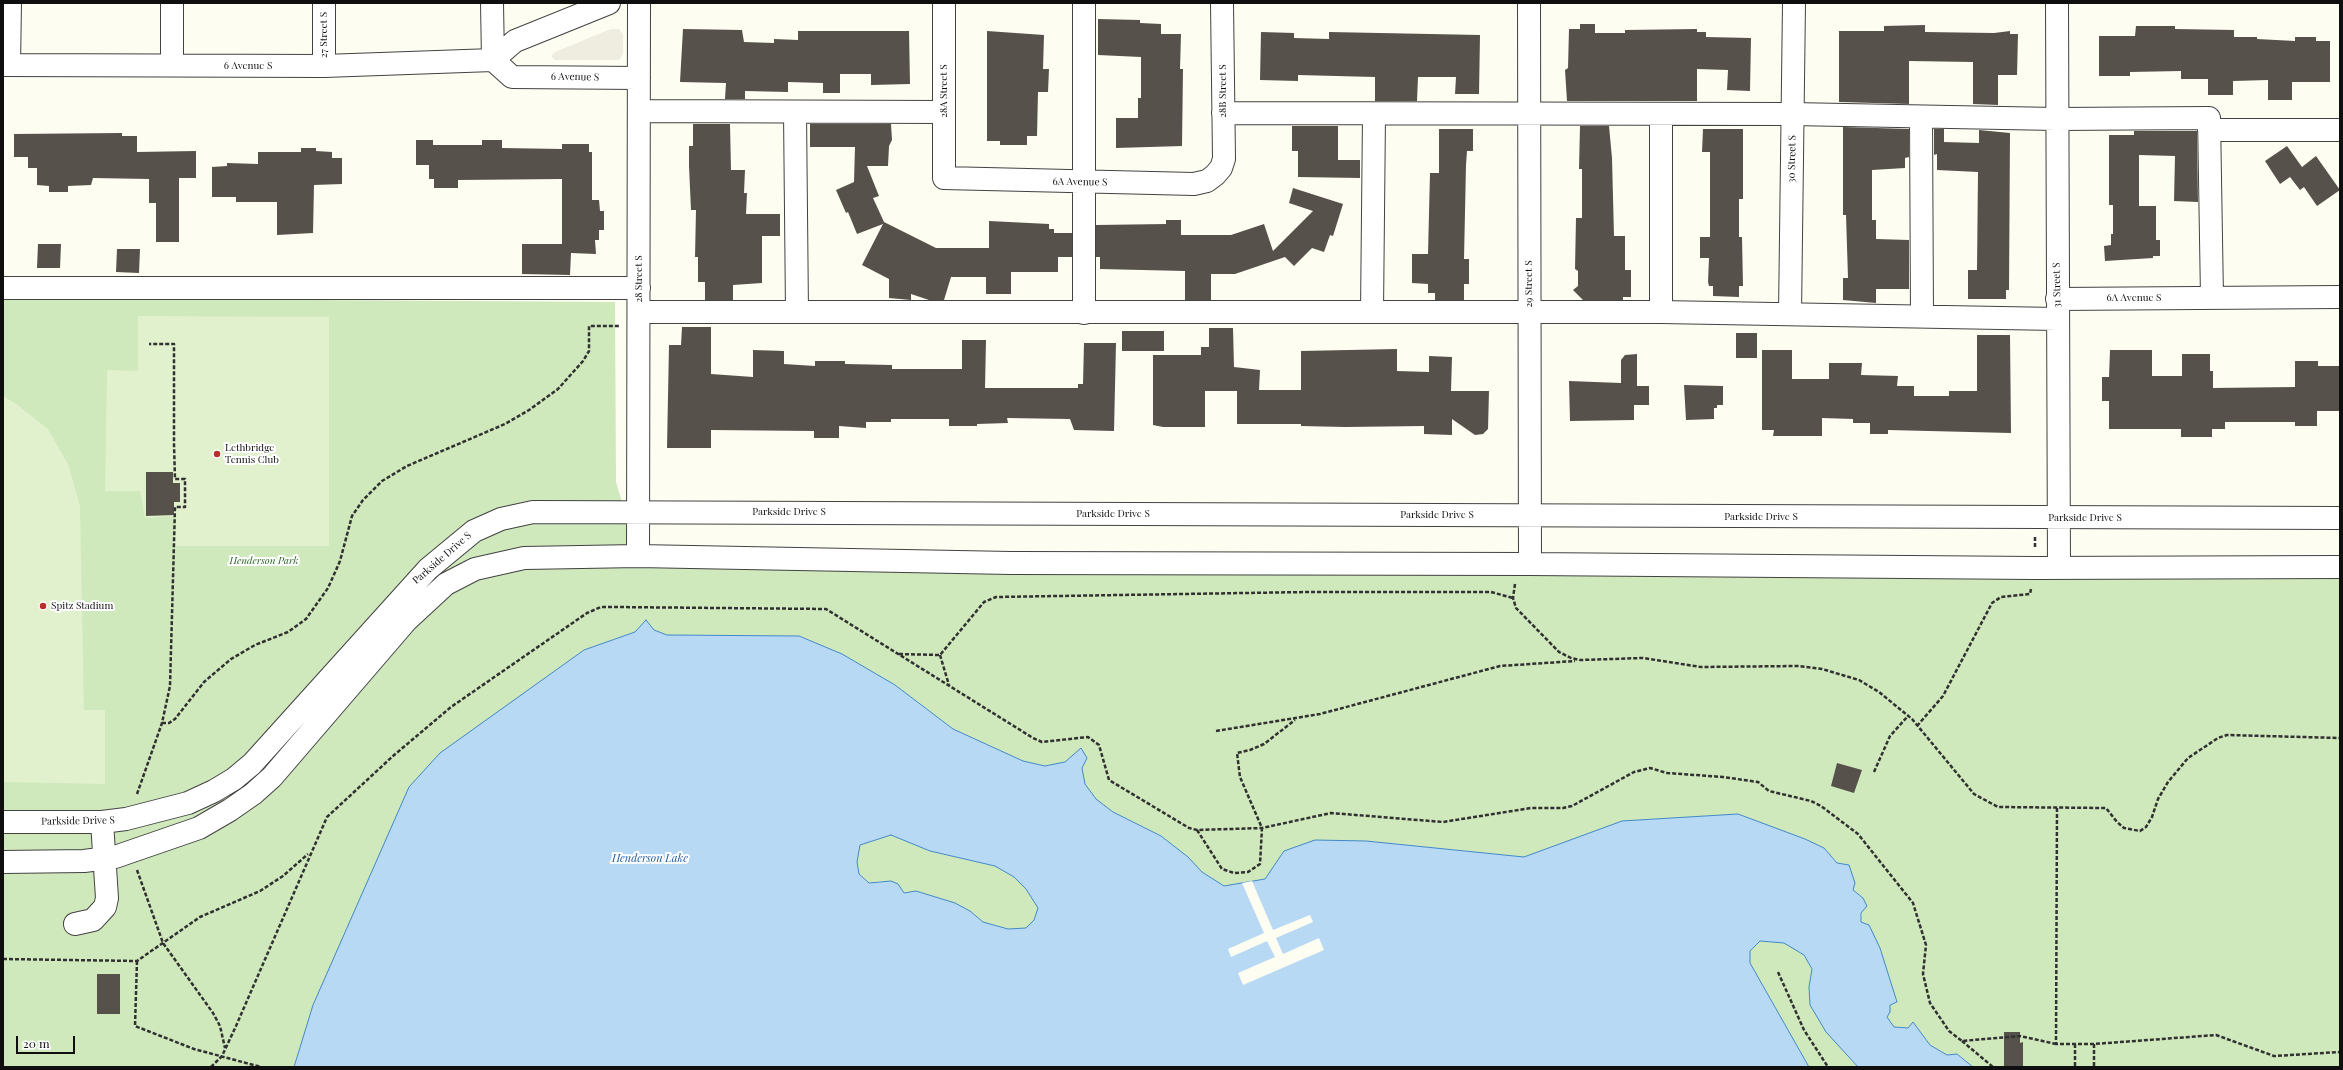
<!DOCTYPE html>
<style>
body{margin:0}
#map{position:relative;width:2343px;height:1070px;overflow:hidden;background:#fefdf1;font-family:"Playfair Display",serif}
canvas{display:block}
.frame{position:absolute;inset:0;border:4px solid #0f0f0f;pointer-events:none}
.scale{position:absolute;left:16px;top:1036px;width:59px;height:18px;box-sizing:border-box;border:2px solid #0f0f0f;border-top:0;padding-left:5px;font-size:12px;line-height:14px;white-space:nowrap;color:#0f0f0f;-webkit-text-stroke:3px #fff;paint-order:stroke}
</style>
<div id="map">
<canvas width="2343" height="1070"></canvas>
<div class="frame"></div>
<div class="scale">20 m</div>
</div>
<script>
const context = document.querySelector('canvas').getContext('2d');
context.lineJoin = 'round';
function fill(path, color) { context.fillStyle = color; context.fill(path, 'evenodd'); }
const poly = rows => new Path2D(rows.map(r => 'M' + r).join(''));
function stroke(path, color, width, dash) { context.strokeStyle = color; context.lineWidth = width; context.lineCap = dash ? 'butt' : 'round'; context.setLineDash(dash || []); context.stroke(path); }
function drawText(font, color, halo, rows, align = 'center') {
  context.font = font + ' "Playfair Display",serif'; context.lineWidth = 4; context.setLineDash([]); context.textBaseline = 'middle'; context.strokeStyle = halo; context.fillStyle = color; for (const [text, x, y, turn = 0] of rows) {
    context.save(); context.translate(x, y); context.rotate((+turn || 0) * Math.PI / 180); context.textAlign = isNaN(turn) ? turn : align; if (halo) context.strokeText(text, 0, 0); context.fillText(text, 0, 0); context.restore();
  }
}
const green = poly([
 [3,298,615,302,616,482,638,556,2340,567,2340,1067,1973,1067,1958,1054,1947,1055,1930,1045,1913,1022,1908,1028,1894,1027,1887,1017,1890,1005,1897,1002,1861,922,1863,898,1853,890,1837,863,1824,848,1738,814,1622,821,1524,857,1366,841,1284,851,1265,879,1224,886,1202,872,1187,857,1161,836,1113,813,1096,799,1085,784,1082,768,1065,762,1045,766,1023,761,953,729,895,685,842,654,799,636,667,635,654,630,635,632,584,650,520,697,313,1005,294,1067,3,1067],
 [891,835,930,851,995,866,1014,877,1026,889,1038,908,1034,920,1026,928,1008,929,983,922,970,911,955,903,916,891,904,893,898,884,881,881,869,883,859,874,857,863,860,845],
 [1760,941,1785,943,1804,955,1812,969,1809,987,1852,1061,1858,1067,1809,1067,1750,963,1749,951]
]);
const pitch = poly([
 [138,316,329,317,329,546,173,546,175,516,145,518,140,491,105,491,107,370,138,371],
 [3,396,15,403,48,429,68,464,80,506,84,710,105,710,105,784,3,782]
]);
const plaza = poly([
 [611,29,619,29,623,34,623,54,619,60,555,60,551,56,555,52]
]);
const water = poly([
 [646,620,654,630,667,635,799,636,842,654,895,685,953,729,1023,761,1045,766,1065,762,1081,748,1087,758,1082,768,1085,784,1096,799,1113,812,1161,836,1188,857,1202,872,1224,886,1265,879,1284,851,1315,840,1366,841,1524,857,1622,821,1738,814,1805,839,1824,848,1837,863,1849,865,1855,883,1853,890,1863,898,1867,906,1861,913,1861,922,1869,925,1880,948,1897,1002,1890,1005,1890,1012,1887,1017,1894,1027,1908,1028,1913,1022,1930,1045,1947,1055,1957,1054,1973,1067,1858,1067,1826,1032,1810,1005,1809,987,1812,969,1804,955,1784,943,1760,941,1750,951,1750,963,1809,1067,294,1067,313,1005,409,787,440,753,584,650,635,632,646,620],
 [891,835,930,851,995,866,1014,877,1026,889,1038,908,1034,920,1026,928,1008,929,983,922,970,911,955,903,916,891,904,893,898,884,891,881,869,883,859,874,857,862,860,845,891,835]
]);
const pier = poly([
 [1252,881,1273,930,1310,915,1313,922,1276,938,1283,954,1319,938,1324,950,1243,985,1238,973,1275,957,1267,941,1231,957,1228,949,1264,933,1242,883]
]);
const building = poly([
 [1098,19,1140,20,1140,23,1161,24,1161,34,1181,34,1180,69,1183,69,1182,146,1116,148,1116,118,1138,118,1138,98,1141,98,1141,57,1098,55],
 [1580,24,1595,24,1595,33,1625,33,1625,30,1697,29,1697,32,1706,32,1706,37,1751,38,1750,91,1727,90,1728,70,1697,69,1697,101,1567,101,1565,70,1568,68,1569,29,1580,29],
 [1925,25,1925,32,1994,33,2010,31,2010,34,2018,34,2017,75,1998,75,1998,105,1973,104,1973,62,1909,61,1909,104,1839,102,1839,31,1884,31,1884,26],
 [2136,26,2175,26,2175,29,2234,30,2234,37,2257,37,2257,39,2295,41,2295,37,2316,37,2316,41,2330,41,2330,82,2292,82,2292,100,2268,100,2268,80,2233,81,2233,95,2208,95,2208,79,2181,79,2181,71,2130,72,2130,76,2099,76,2099,36,2135,36],
 [683,29,742,30,744,42,774,43,774,39,798,40,798,31,909,31,910,84,871,85,871,74,840,74,840,93,823,93,823,83,788,82,788,92,745,91,745,99,725,99,726,83,680,82],
 [987,31,1044,35,1043,69,1049,69,1048,92,1038,92,1037,136,1027,136,1027,145,1000,145,1000,141,987,141],
 [1261,32,1294,33,1294,38,1329,39,1329,32,1480,35,1479,94,1455,94,1456,77,1418,77,1417,101,1375,101,1375,77,1298,75,1298,81,1260,80],
 [693,124,730,124,731,170,745,170,744,193,747,193,746,214,780,214,780,236,762,236,762,283,733,285,733,300,705,300,705,282,698,282,698,257,695,257,696,210,691,210,689,166,689,146,693,146],
 [810,124,891,124,892,140,889,146,888,166,867,166,879,196,873,198,884,222,936,248,989,248,989,221,1049,224,1049,229,1054,229,1054,233,1072,233,1072,257,1058,257,1058,272,1011,272,1011,294,986,294,986,277,951,277,944,300,929,300,911,294,911,300,889,298,889,279,862,265,883,224,857,234,848,212,846,213,836,190,854,182,855,147,810,147],
 [1292,126,1338,126,1338,160,1360,160,1360,178,1298,177,1298,151,1292,151],
 [1580,126,1609,126,1612,158,1614,236,1625,236,1625,270,1631,270,1631,297,1623,297,1623,300,1583,300,1573,290,1578,286,1578,271,1575,269,1576,218,1582,218,1582,169,1579,169],
 [1843,127,1909,129,1909,157,1905,158,1905,168,1872,170,1872,220,1876,220,1876,239,1909,240,1909,289,1876,289,1876,303,1843,300,1843,278,1848,278,1846,215,1843,215],
 [1439,129,1473,129,1473,151,1467,151,1466,165,1464,259,1469,259,1469,284,1464,284,1464,300,1435,300,1435,293,1428,293,1428,284,1412,283,1412,254,1428,254,1430,173,1439,173],
 [1703,129,1743,129,1743,199,1739,199,1739,237,1742,237,1743,286,1739,286,1739,297,1713,296,1713,286,1709,286,1708,282,1709,258,1700,258,1700,237,1710,237,1710,152,1702,152],
 [1934,129,1944,129,1944,142,1979,143,1979,130,2010,133,2009,290,2006,290,2006,299,1968,299,1968,270,1977,270,1978,172,1937,170,1937,154,1934,155],
 [2134,131,2197,131,2198,202,2174,201,2175,156,2139,155,2139,206,2156,206,2156,240,2160,240,2160,256,2153,256,2153,258,2105,261,2104,246,2111,245,2111,234,2113,234,2113,205,2109,205,2109,135,2134,135],
 [122,133,122,136,137,136,137,152,196,151,196,178,179,178,179,242,156,242,156,203,149,203,149,179,93,178,91,185,68,186,68,192,49,192,49,186,37,185,37,168,28,168,28,157,14,157,14,134],
 [416,140,433,140,433,145,482,145,482,140,502,140,502,148,562,149,562,144,589,144,589,152,592,152,592,200,599,200,600,211,604,211,604,230,599,230,599,240,595,240,596,254,571,253,570,275,522,274,522,244,562,244,562,179,458,180,458,188,434,188,434,179,429,179,429,165,416,165],
 [2287,146,2302,167,2316,156,2340,190,2317,206,2304,187,2300,190,2290,177,2280,184,2265,161],
 [301,148,316,148,316,151,332,152,332,158,342,158,342,184,314,185,313,233,277,235,277,202,236,202,236,197,212,197,212,167,227,166,227,163,258,164,258,152,301,152],
 [1293,188,1343,204,1333,236,1330,235,1324,252,1312,248,1294,266,1285,257,1235,274,1211,274,1211,300,1185,300,1185,271,1100,269,1100,257,1096,257,1096,225,1166,224,1166,220,1181,220,1181,235,1231,235,1264,224,1273,251,1313,211,1289,203],
 [38,244,61,244,60,268,37,268],
 [117,249,140,249,139,273,116,272],
 [682,327,711,327,711,374,753,377,753,350,784,351,784,364,815,366,815,361,845,361,845,364,892,365,892,369,962,369,962,340,986,340,985,388,1078,388,1078,384,1083,384,1084,343,1116,343,1114,431,1074,430,1070,419,1007,418,1008,423,977,424,977,426,949,426,949,419,891,419,891,422,866,422,866,428,839,426,839,438,814,438,814,431,711,430,711,448,667,448,669,345,681,345],
 [1209,328,1233,328,1234,367,1260,370,1259,390,1301,390,1301,351,1397,349,1397,371,1429,372,1429,356,1452,357,1451,391,1489,391,1488,429,1483,434,1475,435,1452,419,1452,435,1424,434,1424,426,1345,427,1301,426,1301,424,1237,424,1237,391,1205,391,1205,427,1163,427,1153,425,1153,355,1201,355,1201,347,1209,347],
 [1122,331,1164,331,1164,351,1122,351],
 [1736,333,1757,333,1757,358,1736,358],
 [1977,335,2010,335,2011,433,1888,430,1888,434,1870,434,1870,423,1853,423,1853,419,1822,418,1822,436,1773,436,1774,430,1762,430,1762,350,1792,350,1792,379,1829,379,1829,363,1862,363,1861,375,1898,376,1897,386,1914,386,1914,396,1949,396,1949,391,1977,391],
 [2110,350,2152,350,2152,376,2182,376,2182,354,2210,354,2210,371,2213,371,2213,388,2295,387,2295,361,2318,361,2318,366,2340,366,2340,411,2317,411,2317,426,2295,426,2295,422,2225,422,2225,429,2212,429,2212,437,2181,437,2181,429,2109,429,2109,401,2102,401,2102,377,2109,377],
 [1637,354,1637,386,1649,386,1649,405,1634,405,1634,420,1570,421,1569,381,1621,383,1621,360,1625,355],
 [1684,385,1723,386,1723,405,1717,405,1717,408,1714,408,1714,419,1686,420],
 [146,472,173,472,173,483,180,483,180,502,174,502,174,515,146,516],
 [1837,763,1862,770,1854,793,1831,786],
 [97,974,120,974,120,1014,97,1014],
 [2004,1032,2020,1032,2020,1043,2023,1042,2023,1067,2004,1067]
]);
const path = poly([
 [2035,537,2035,548],
 [1515,584,1513,598,1516,608,1559,652,1571,658,1580,660,1643,658,1701,667,1798,666,1822,669,1859,680,1879,692,1912,719,1974,794,1998,807,2106,808,2117,822,2124,828,2140,831,2146,827,2152,817,2158,799,2168,782,2188,758,2218,738,2227,735,2340,738],
 [899,654,940,655,984,602,996,597,1307,592,1491,592,1513,598],
 [940,655,949,685],
 [162,723,169,723,175,719,204,682,231,659,255,645,288,632,306,619,328,588,340,561,352,516,363,500,382,481,407,466,505,424,529,410,558,389,583,361,589,351,589,326,619,326],
 [1917,726,1943,696,1992,603,2001,597,2030,594,2031,589],
 [1216,731,1320,714,1500,666,1575,661],
 [1874,772,1890,736,1908,716],
 [137,794,162,723,170,686,175,507,185,507,185,479,175,479,174,444,174,344,149,344],
 [2057,808,2056,1044,2094,1044,2216,1035,2274,1056,2340,1052],
 [1197,830,1222,869,1234,873,1248,872,1260,864,1262,828,1240,777,1237,753,1250,750,1264,744,1295,720],
 [137,870,163,943,213,1013,220,1026,225,1048],
 [3,959,137,961,200,917,260,891,283,876,308,854],
 [137,961,135,1026,194,1049,261,1067],
 [1778,972,1804,1030,1828,1067],
 [1962,1041,1993,1067],
 [2075,1044,2075,1067],
 [2094,1044,2094,1067],
 [211,1067,222,1056,236,1026,327,817,393,756,451,707,587,613,601,607,614,607,826,609,1033,738,1042,742,1088,737,1099,745,1109,780,1189,828,1197,830,1262,828,1331,813,1443,822,1531,808,1563,808,1572,806,1634,772,1650,768,1667,773,1723,777,1758,782,1769,791,1811,801,1821,806,1858,834,1913,903,1926,945,1923,974,1930,1003,1949,1031,1962,1041,2020,1036,2056,1044]
]);
const minor = poly([
 [492,3,493,60,512,77,639,78],
 [944,3,944,178,1194,184,1207,181,1215,175,1221,168,1224,159,1222,3],
 [1084,3,1084,313],
 [1529,3,1530,564],
 [2057,3,2059,568],
 [3,65,324,66,493,60,515,41,609,3],
 [9,65,10,3],
 [172,65,172,3],
 [324,66,324,3],
 [639,111,944,112],
 [795,112,797,312],
 [1223,113,1792,114,2056,119,2209,118,2212,298],
 [1661,115,1661,312],
 [1921,117,1922,316],
 [2209,130,2340,130],
 [3,288,639,288],
 [2057,299,2340,297],
 [639,312,1661,312,2057,319],
 [1372,312,1374,115],
 [1790,314,1794,3],
 [638,556,639,3],
 [3,822,102,822,126,819,188,803,214,791,234,779,252,764,428,569,474,531,501,519,533,512,2340,518],
 [3,862,84,861,115,857,199,828,230,810,253,794,272,777,406,621,446,584,475,569,524,558,638,556,1011,563,1530,564,2035,568,2340,567],
 [75,924,93,920,105,907,107,898,102,822]
]);
const markers = [
 [217,454,4,"#ba2f2c"],
 [43,606,4,"#ba2f2c"]
];
const streetNames = [
 ["27 Street S",324,35,-90],
 ["6 Avenue S",248,66],
 ["6 Avenue S",575,77,1],
 ["28A Street S",944,91,-90],
 ["28B Street S",1223,91,-90],
 ["30 Street S",1792,159,-89],
 ["6A Avenue S",1080,182,1],
 ["28 Street S",639,279,-90],
 ["29 Street S",1529,284,-90],
 ["31 Street S",2057,285,-91],
 ["6A Avenue S",2134,298],
 ["Parkside Drive S",789,512],
 ["Parkside Drive S",1113,514],
 ["Parkside Drive S",1437,515],
 ["Parkside Drive S",1761,517],
 ["Parkside Drive S",2085,518],
 ["Parkside Drive S",442,558,-41],
 ["Parkside Drive S",78,821,-1]
];
const poiNames = [
 ["Lethbridge",225,448],
 ["Tennis Club",225,460],
 ["Spitz Stadium",51,606]
];
const parkNames = [
 ["Henderson Park",264,561]
];
const waterNames = [
 ["Henderson Lake",650,859]
];
fill(green, '#cfe8bc');
fill(pitch, '#e1f0cd');
fill(plaza, '#efece0');
fill(water, '#b8d9f4');
stroke(water, '#4188c8', 1);
fill(pier, '#fefdf1');
fill(building, '#57514b');
stroke(minor, '#424242', 24);
stroke(path, '#313131', 2.5, [4, 2]);
stroke(minor, '#fff', 22);
for (const [x, y, r, color] of markers) { const dot = new Path2D(); dot.arc(x, y, r, 0, 2 * Math.PI); context.fillStyle = color; context.fill(dot); stroke(dot, '#fff', 1.5); }
drawText('10px', '#0f0f0f', '#fff', streetNames);
drawText('10px', '#0f0f0f', '#fff', poiNames, 'left');
drawText('italic 10px', '#2a6521', '#fff', parkNames);
drawText('italic 11px', '#1c5b9d', '#fff', waterNames);
</script>
